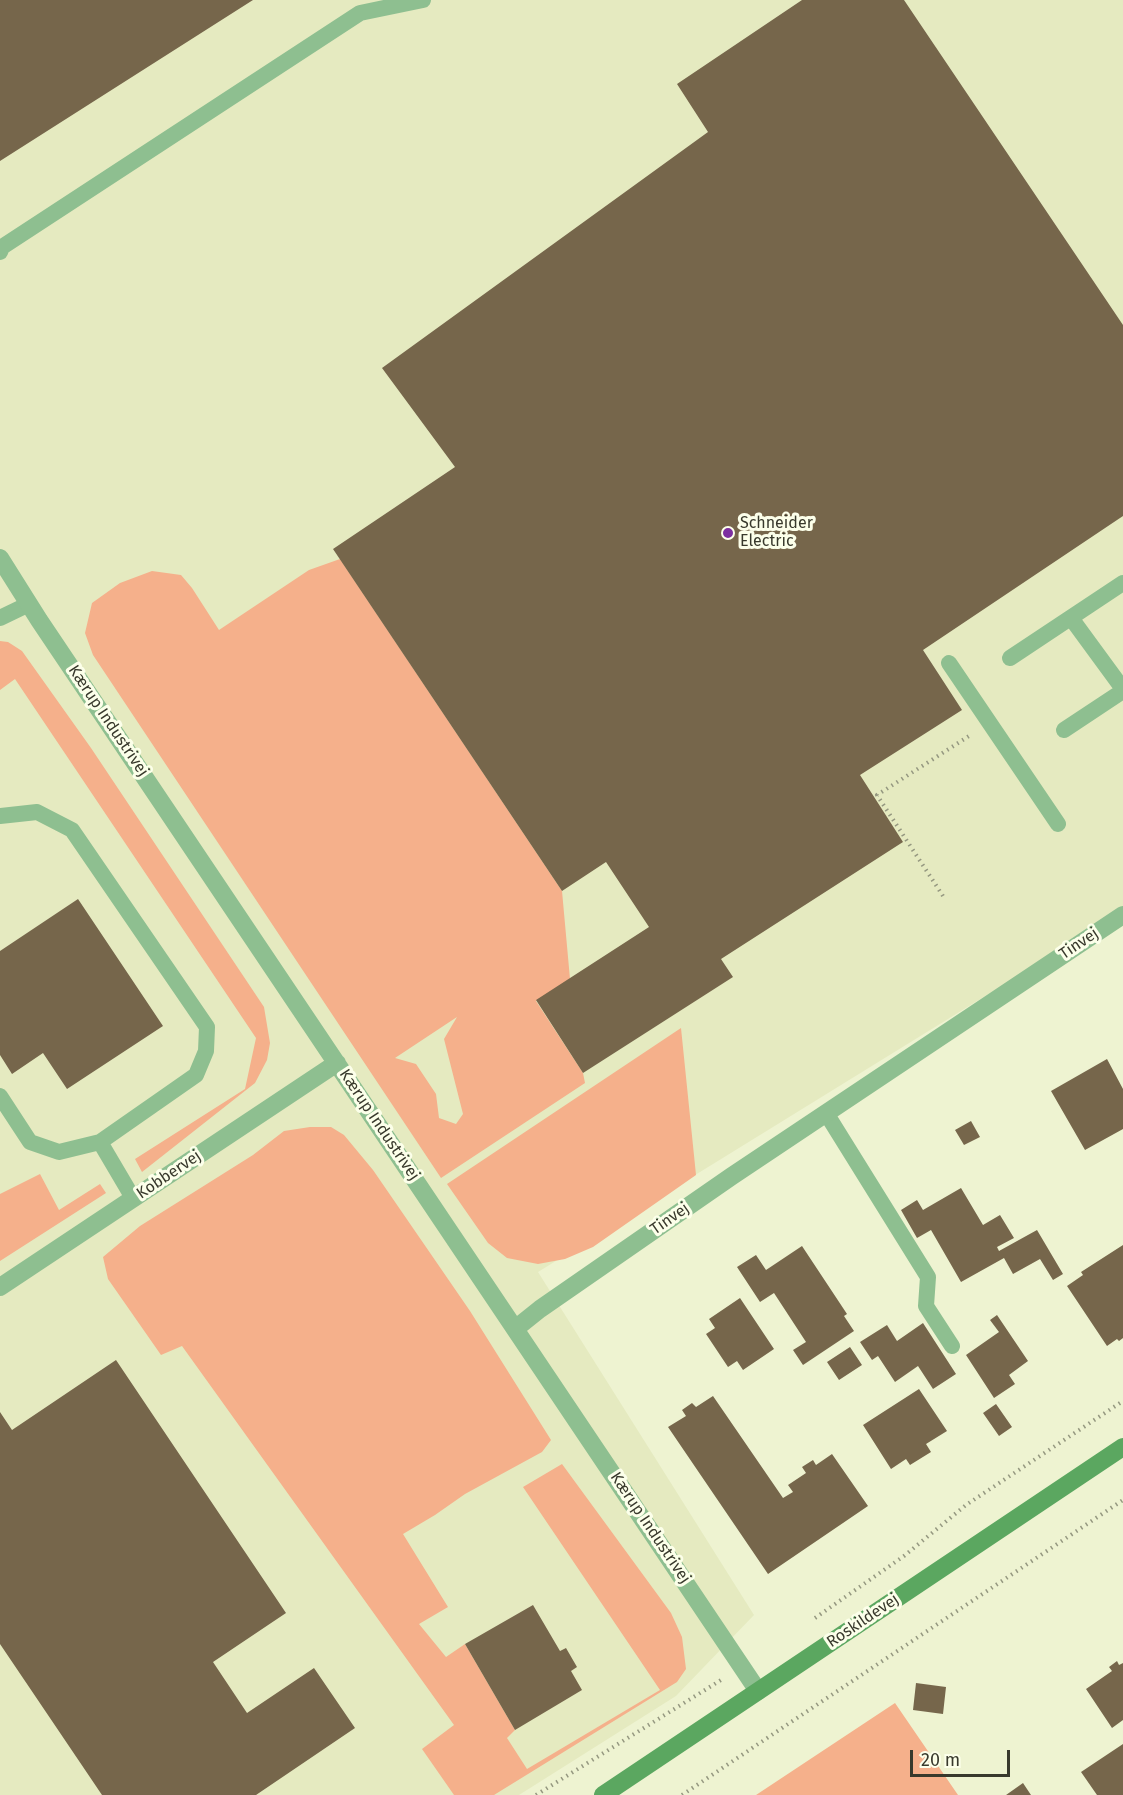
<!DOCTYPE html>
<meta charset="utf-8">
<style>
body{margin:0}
#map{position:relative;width:1123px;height:1795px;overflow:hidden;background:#eef3d1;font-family:"Fira Sans",sans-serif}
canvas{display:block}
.scale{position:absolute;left:910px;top:1750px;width:100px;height:27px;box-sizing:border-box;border:3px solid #38392c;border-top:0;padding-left:8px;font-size:18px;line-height:21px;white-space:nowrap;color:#38392c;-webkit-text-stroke:4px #fcffea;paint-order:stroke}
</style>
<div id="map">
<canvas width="1123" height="1795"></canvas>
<div class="scale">20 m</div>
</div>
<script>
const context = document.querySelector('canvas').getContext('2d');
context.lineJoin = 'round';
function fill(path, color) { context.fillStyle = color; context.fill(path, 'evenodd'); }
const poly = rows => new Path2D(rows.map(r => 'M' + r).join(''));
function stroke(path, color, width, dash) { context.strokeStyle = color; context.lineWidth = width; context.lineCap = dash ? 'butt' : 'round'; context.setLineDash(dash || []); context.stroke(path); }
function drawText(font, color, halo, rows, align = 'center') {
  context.font = font + ' "Fira Sans",sans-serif'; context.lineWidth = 6; context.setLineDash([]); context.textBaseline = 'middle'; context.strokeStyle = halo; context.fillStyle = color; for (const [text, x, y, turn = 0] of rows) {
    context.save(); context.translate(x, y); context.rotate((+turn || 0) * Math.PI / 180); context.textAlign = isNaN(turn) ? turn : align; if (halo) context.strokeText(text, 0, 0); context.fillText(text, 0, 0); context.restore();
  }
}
const built = poly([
 [0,0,1123,0,1123,911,538,1272,754,1615,676,1696,519,1795,0,1795]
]);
const green = poly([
 [340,559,562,891,570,979,536,1001,583,1073,585,1083,441,1178,93,655,85,633,92,603,120,583,152,571,181,575,192,588,219,630,309,570],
 [457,1017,444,1039,463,1114,456,1124,439,1118,436,1094,416,1064,395,1058],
 [0,641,8,642,22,651,91,748,264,1007,270,1043,267,1060,255,1083,142,1172,135,1159,245,1089,256,1038,15,679,0,690],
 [681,1028,696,1175,593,1247,565,1259,538,1264,507,1258,488,1243,447,1184],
 [310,1127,331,1127,344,1135,373,1170,470,1311,551,1440,542,1452,465,1494,435,1515,403,1534,448,1607,419,1624,446,1657,465,1644,515,1730,507,1738,527,1769,660,1690,523,1487,562,1464,671,1613,682,1637,686,1669,677,1682,494,1795,454,1795,422,1749,454,1725,182,1346,161,1355,108,1279,103,1257,140,1226,253,1155,284,1131],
 [40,1174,59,1210,100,1184,106,1193,0,1261,0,1194],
 [895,1703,958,1795,756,1795]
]);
const building = poly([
 [0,0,253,0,0,161],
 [802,0,904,0,1123,325,1123,516,923,650,962,710,860,775,903,842,721,959,733,977,583,1073,536,1000,649,927,606,862,562,891,333,549,455,467,382,368,708,132,677,84],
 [78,899,163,1026,67,1089,43,1053,12,1074,0,1055,0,951],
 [1107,1059,1123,1089,1123,1129,1085,1150,1051,1091],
 [971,1121,980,1137,964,1145,955,1130],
 [961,1188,983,1225,1000,1215,1014,1238,997,1247,999,1251,1037,1230,1063,1274,1053,1280,1040,1259,1013,1274,1004,1258,961,1282,931,1230,917,1238,901,1210,917,1200,923,1210],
 [1123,1245,1123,1338,1119,1341,1117,1339,1107,1346,1067,1286,1083,1275,1081,1272],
 [802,1246,847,1314,844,1316,854,1331,803,1365,793,1350,806,1342,774,1293,760,1302,737,1267,756,1255,766,1270],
 [740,1298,774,1349,743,1370,737,1361,728,1367,706,1334,715,1328,709,1319],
 [997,1315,1028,1361,1009,1375,1015,1384,994,1398,966,1355,999,1332,990,1320],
 [923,1323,956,1374,933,1389,918,1366,895,1382,878,1356,872,1360,860,1342,887,1325,897,1341],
 [850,1347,862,1365,839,1380,827,1362],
 [116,1360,286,1613,213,1662,247,1713,314,1668,355,1728,256,1795,102,1795,0,1644,0,1412,12,1430],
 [919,1389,947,1431,926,1444,931,1452,910,1465,906,1459,891,1469,863,1425],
 [713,1396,783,1498,793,1492,788,1485,806,1473,802,1467,813,1460,816,1465,832,1454,868,1506,768,1574,668,1427,686,1416,682,1410,692,1403,696,1407],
 [996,1404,1012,1427,999,1436,983,1413],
 [533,1605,560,1651,566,1648,577,1667,571,1671,582,1690,515,1730,465,1644],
 [1117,1661,1119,1665,1123,1663,1123,1720,1112,1728,1086,1689,1112,1671,1109,1667],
 [916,1683,946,1687,943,1714,913,1710],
 [1123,1744,1123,1795,1097,1795,1081,1772],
 [1023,1783,1031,1795,1006,1795]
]);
const path = poly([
 [943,896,877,795,969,736],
 [815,1618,904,1556,966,1505,1123,1401],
 [536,1795,721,1680],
 [682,1795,1123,1500]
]);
const lane = poly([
 [0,252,2,247,360,13,423,0],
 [0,618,29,604],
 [1071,618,1123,689],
 [1010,658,1123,583],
 [949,663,1058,824],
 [1064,730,1123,691],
 [0,816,37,812,72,830,207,1027,206,1051,196,1075,100,1142,59,1152,30,1142,0,1096],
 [826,1113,928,1277,926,1306,952,1346],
 [100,1142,133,1198]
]);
const street = poly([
 [0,558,39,620,758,1691],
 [0,1287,337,1063],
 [515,1329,540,1309,732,1176,1123,915]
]);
const secondary = poly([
 [603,1795,1123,1447]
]);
const markers = [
 [728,533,6,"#7c2fa0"]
];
const poiNames = [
 ["Schneider",740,524],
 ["Electric",740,542]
];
const streetNames = [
 ["Kærup Industrivej",108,721,56],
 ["Tinvej",1079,944,-34],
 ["Kærup Industrivej",379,1125,56],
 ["Kobbervej",169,1175,-34],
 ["Tinvej",670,1219,-35],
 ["Kærup Industrivej",650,1528,56],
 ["Roskildevej",863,1621,-34]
];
fill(built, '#e5eac0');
fill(green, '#f5b08b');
fill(building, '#76664b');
stroke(path, '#959880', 4, [1.5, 4.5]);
stroke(lane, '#8ebf90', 16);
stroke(street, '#8ebf90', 18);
stroke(secondary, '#5ba760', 18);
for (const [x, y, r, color] of markers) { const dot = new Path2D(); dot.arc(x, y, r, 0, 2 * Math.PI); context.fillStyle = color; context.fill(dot); stroke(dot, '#fcffea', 2); }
drawText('16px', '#38392c', '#fcffea', poiNames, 'left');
drawText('16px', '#38392c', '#fcffea', streetNames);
</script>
